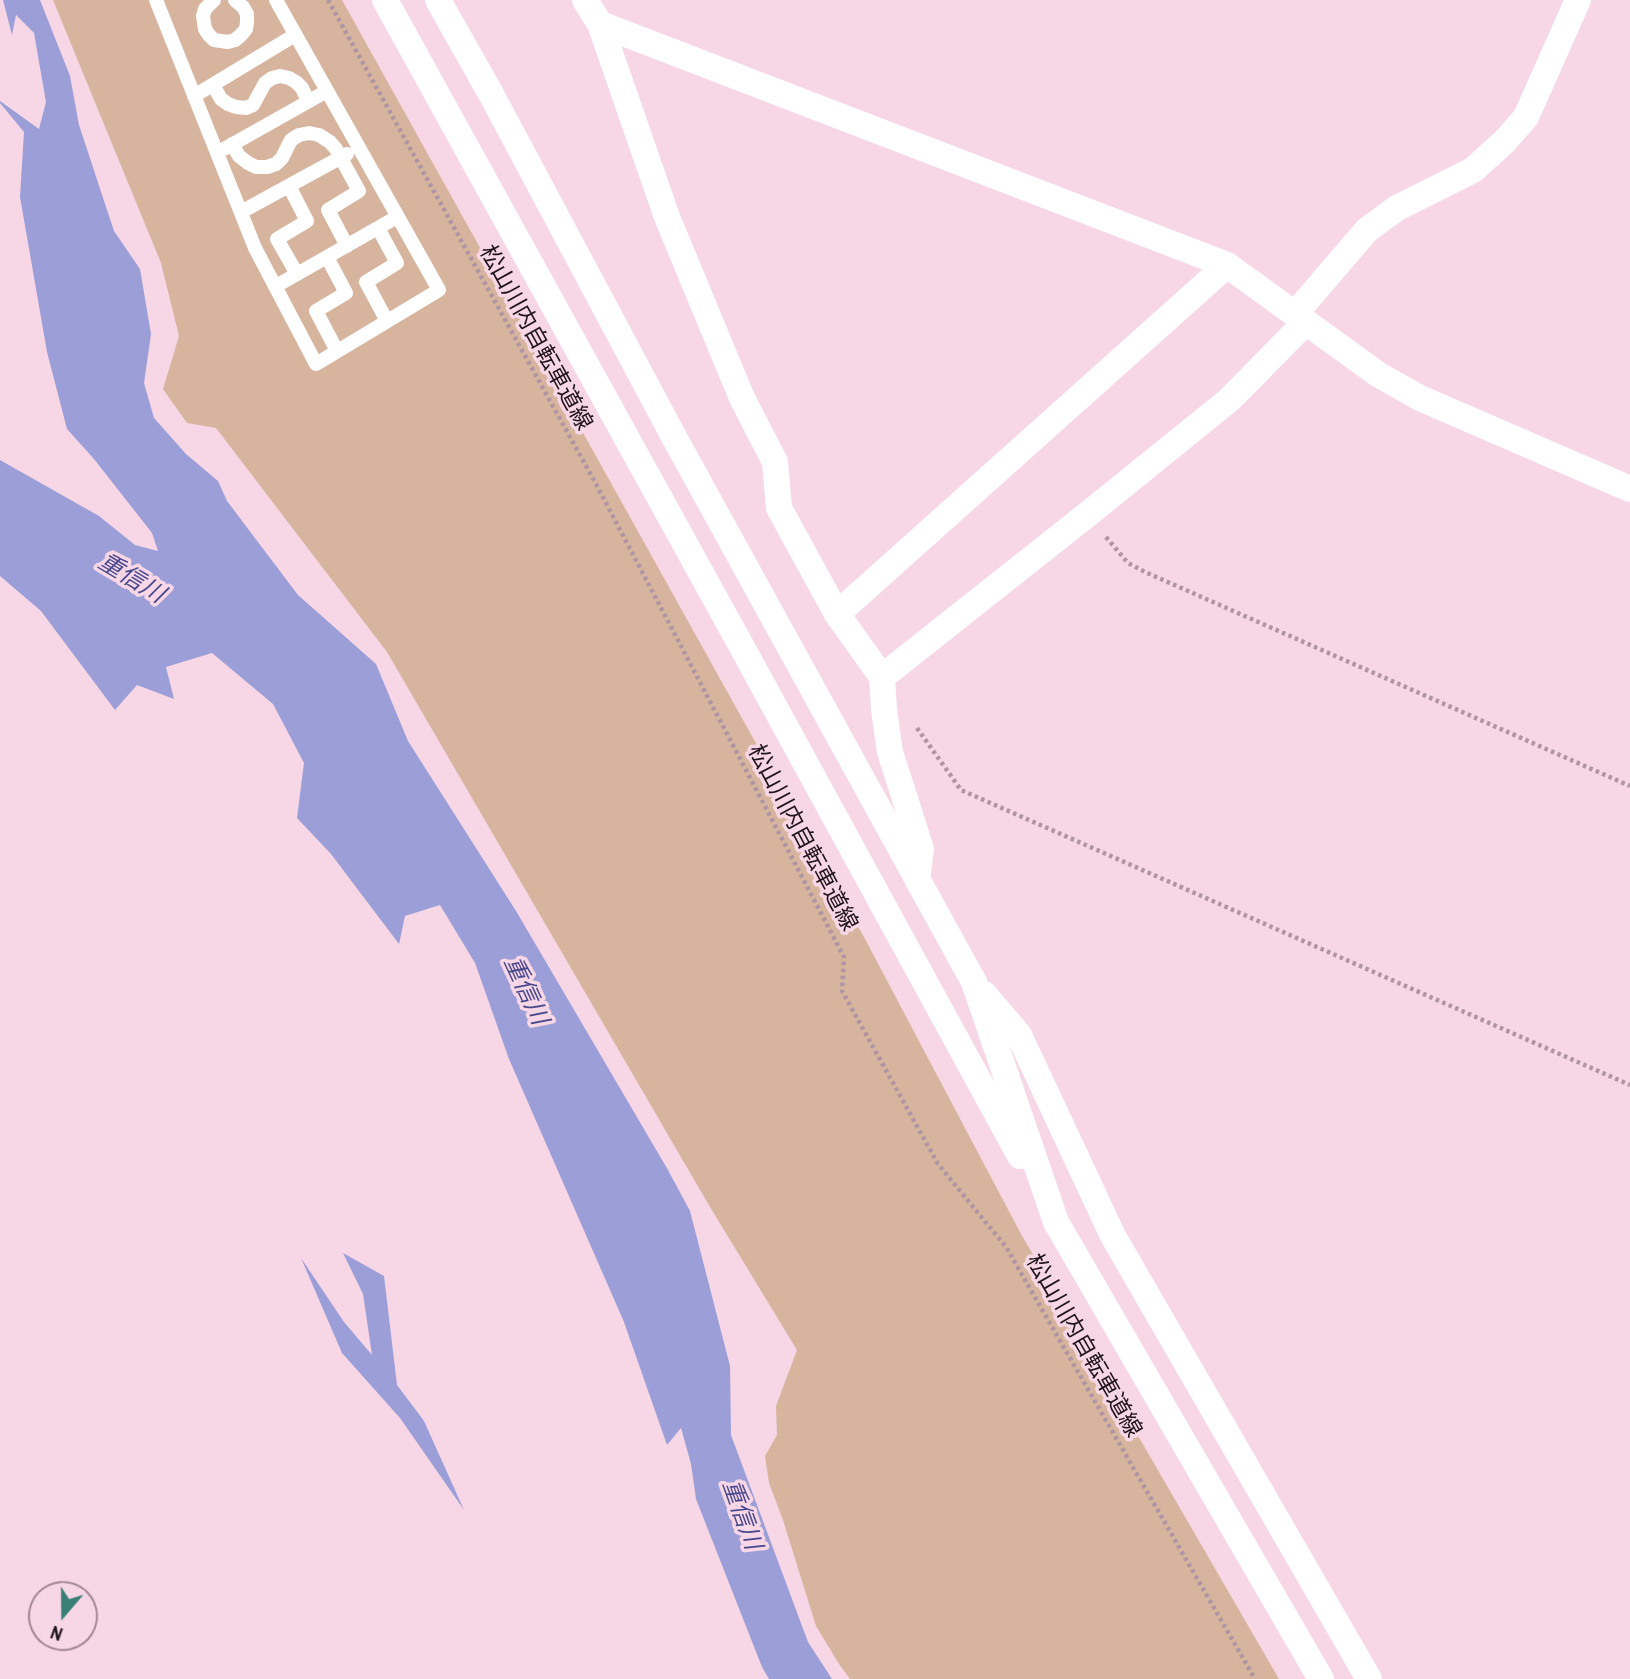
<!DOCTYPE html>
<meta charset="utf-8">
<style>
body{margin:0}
#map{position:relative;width:1630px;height:1679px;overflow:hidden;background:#f7d6e6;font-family:"Archivo Narrow",sans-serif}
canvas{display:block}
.north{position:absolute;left:28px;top:1581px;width:70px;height:70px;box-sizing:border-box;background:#f7d6e6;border:2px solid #a18894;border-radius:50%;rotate:200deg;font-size:19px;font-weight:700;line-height:28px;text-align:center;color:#1f141a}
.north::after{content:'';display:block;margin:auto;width:24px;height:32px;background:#3a7f75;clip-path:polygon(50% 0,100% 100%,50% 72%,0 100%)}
</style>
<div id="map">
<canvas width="1630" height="1679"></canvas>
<div class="north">N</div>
</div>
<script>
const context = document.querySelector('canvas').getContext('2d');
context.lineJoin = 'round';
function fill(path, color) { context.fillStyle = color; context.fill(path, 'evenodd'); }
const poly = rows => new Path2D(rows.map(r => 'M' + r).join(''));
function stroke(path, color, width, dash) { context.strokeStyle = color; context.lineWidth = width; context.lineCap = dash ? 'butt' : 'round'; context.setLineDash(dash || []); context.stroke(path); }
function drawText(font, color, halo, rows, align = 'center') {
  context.font = font + ' "Archivo Narrow","Noto Sans JP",sans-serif'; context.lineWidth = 7; context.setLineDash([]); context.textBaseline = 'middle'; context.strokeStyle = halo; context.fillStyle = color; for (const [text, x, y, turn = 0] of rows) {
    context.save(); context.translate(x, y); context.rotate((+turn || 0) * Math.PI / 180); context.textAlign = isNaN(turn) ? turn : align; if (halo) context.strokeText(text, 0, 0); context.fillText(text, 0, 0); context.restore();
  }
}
const green = poly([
 [53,0,342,0,865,939,1021,1234,1279,1679,850,1679,839,1664,816,1626,783,1520,769,1483,765,1456,777,1435,776,1406,797,1350,710,1207,387,652,216,428,187,423,163,389,179,336,161,263]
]);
const water = poly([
 [3,0,40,0,70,76,79,125,114,231,140,269,151,334,144,383,154,418,186,454,218,481,227,501,298,595,376,664,408,741,516,911,668,1170,690,1211,730,1366,731,1435,808,1642,832,1679,769,1679,762,1667,696,1499,691,1464,681,1428,667,1445,624,1322,509,1059,475,963,440,905,405,916,399,944,331,854,297,818,304,763,273,704,212,653,166,667,174,699,137,685,115,710,41,611,0,576,0,460,99,516,135,545,158,551,152,533,94,459,67,429,47,352,20,197,24,132,0,103,0,101,39,129,46,102,34,33,16,15,12,35],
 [343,1253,384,1276,397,1385,424,1421,464,1510,400,1418,342,1353,301,1258,344,1322,372,1355,363,1294]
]);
const path = poly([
 [328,0,596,484,844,957,842,991,938,1164,1006,1247,1255,1679],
 [1106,537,1128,563,1145,572,1630,786],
 [917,728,961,790,1630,1085]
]);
const service = poly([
 [156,0,255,248,316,364,439,290,276,0],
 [214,0,205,9,203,16,205,29,209,35,214,40,228,42,235,40,241,35,246,29,247,22,247,14,243,7,235,0],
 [213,85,221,99,228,104,236,107,246,108,253,105,265,83,272,78,280,76,289,78,296,82,302,88,308,101],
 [194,96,295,35],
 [232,144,239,156,248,163,256,167,267,167,276,164,282,158,291,140,299,135,309,133,319,135,330,142,336,149,359,191,328,210,347,246],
 [224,149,327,91],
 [289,186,307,221,277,239,297,274],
 [241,212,347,154],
 [378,228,397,263,366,282,387,321],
 [327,257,346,293,316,311,337,351],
 [276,286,397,217]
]);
const minor = poly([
 [385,0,748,658,1020,1156],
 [438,0,491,94,674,437,974,982,1056,1222,1321,1679],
 [585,0,600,24,1227,265,1379,375,1420,398,1630,489],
 [600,24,667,217,742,398,775,462,779,508,837,614,882,677,884,709,890,752,921,849,917,879],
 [1295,314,1367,230,1397,208,1473,170,1505,141,1526,117,1578,0],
 [837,614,1227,265],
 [882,677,1088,514,1229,400,1306,322],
 [984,994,1019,1035,1113,1236,1369,1679]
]);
const streetNames = [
 ["松山川内自転車道線",535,338,61],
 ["松山川内自転車道線",802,838,62],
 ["松山川内自転車道線",1083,1346,60]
];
const waterNames = [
 ["重信川",131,579,31],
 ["重信川",525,991,65],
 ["重信川",741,1515,70]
];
fill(green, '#d7b49e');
fill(water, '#9c9fd7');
stroke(path, '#af95a2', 4.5, [3.5, 3.5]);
stroke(service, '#fff', 14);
stroke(minor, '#fff', 26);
drawText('23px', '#1f141a', '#f7d6e6', streetNames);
drawText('italic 24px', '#49498e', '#f7d6e6', waterNames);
</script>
